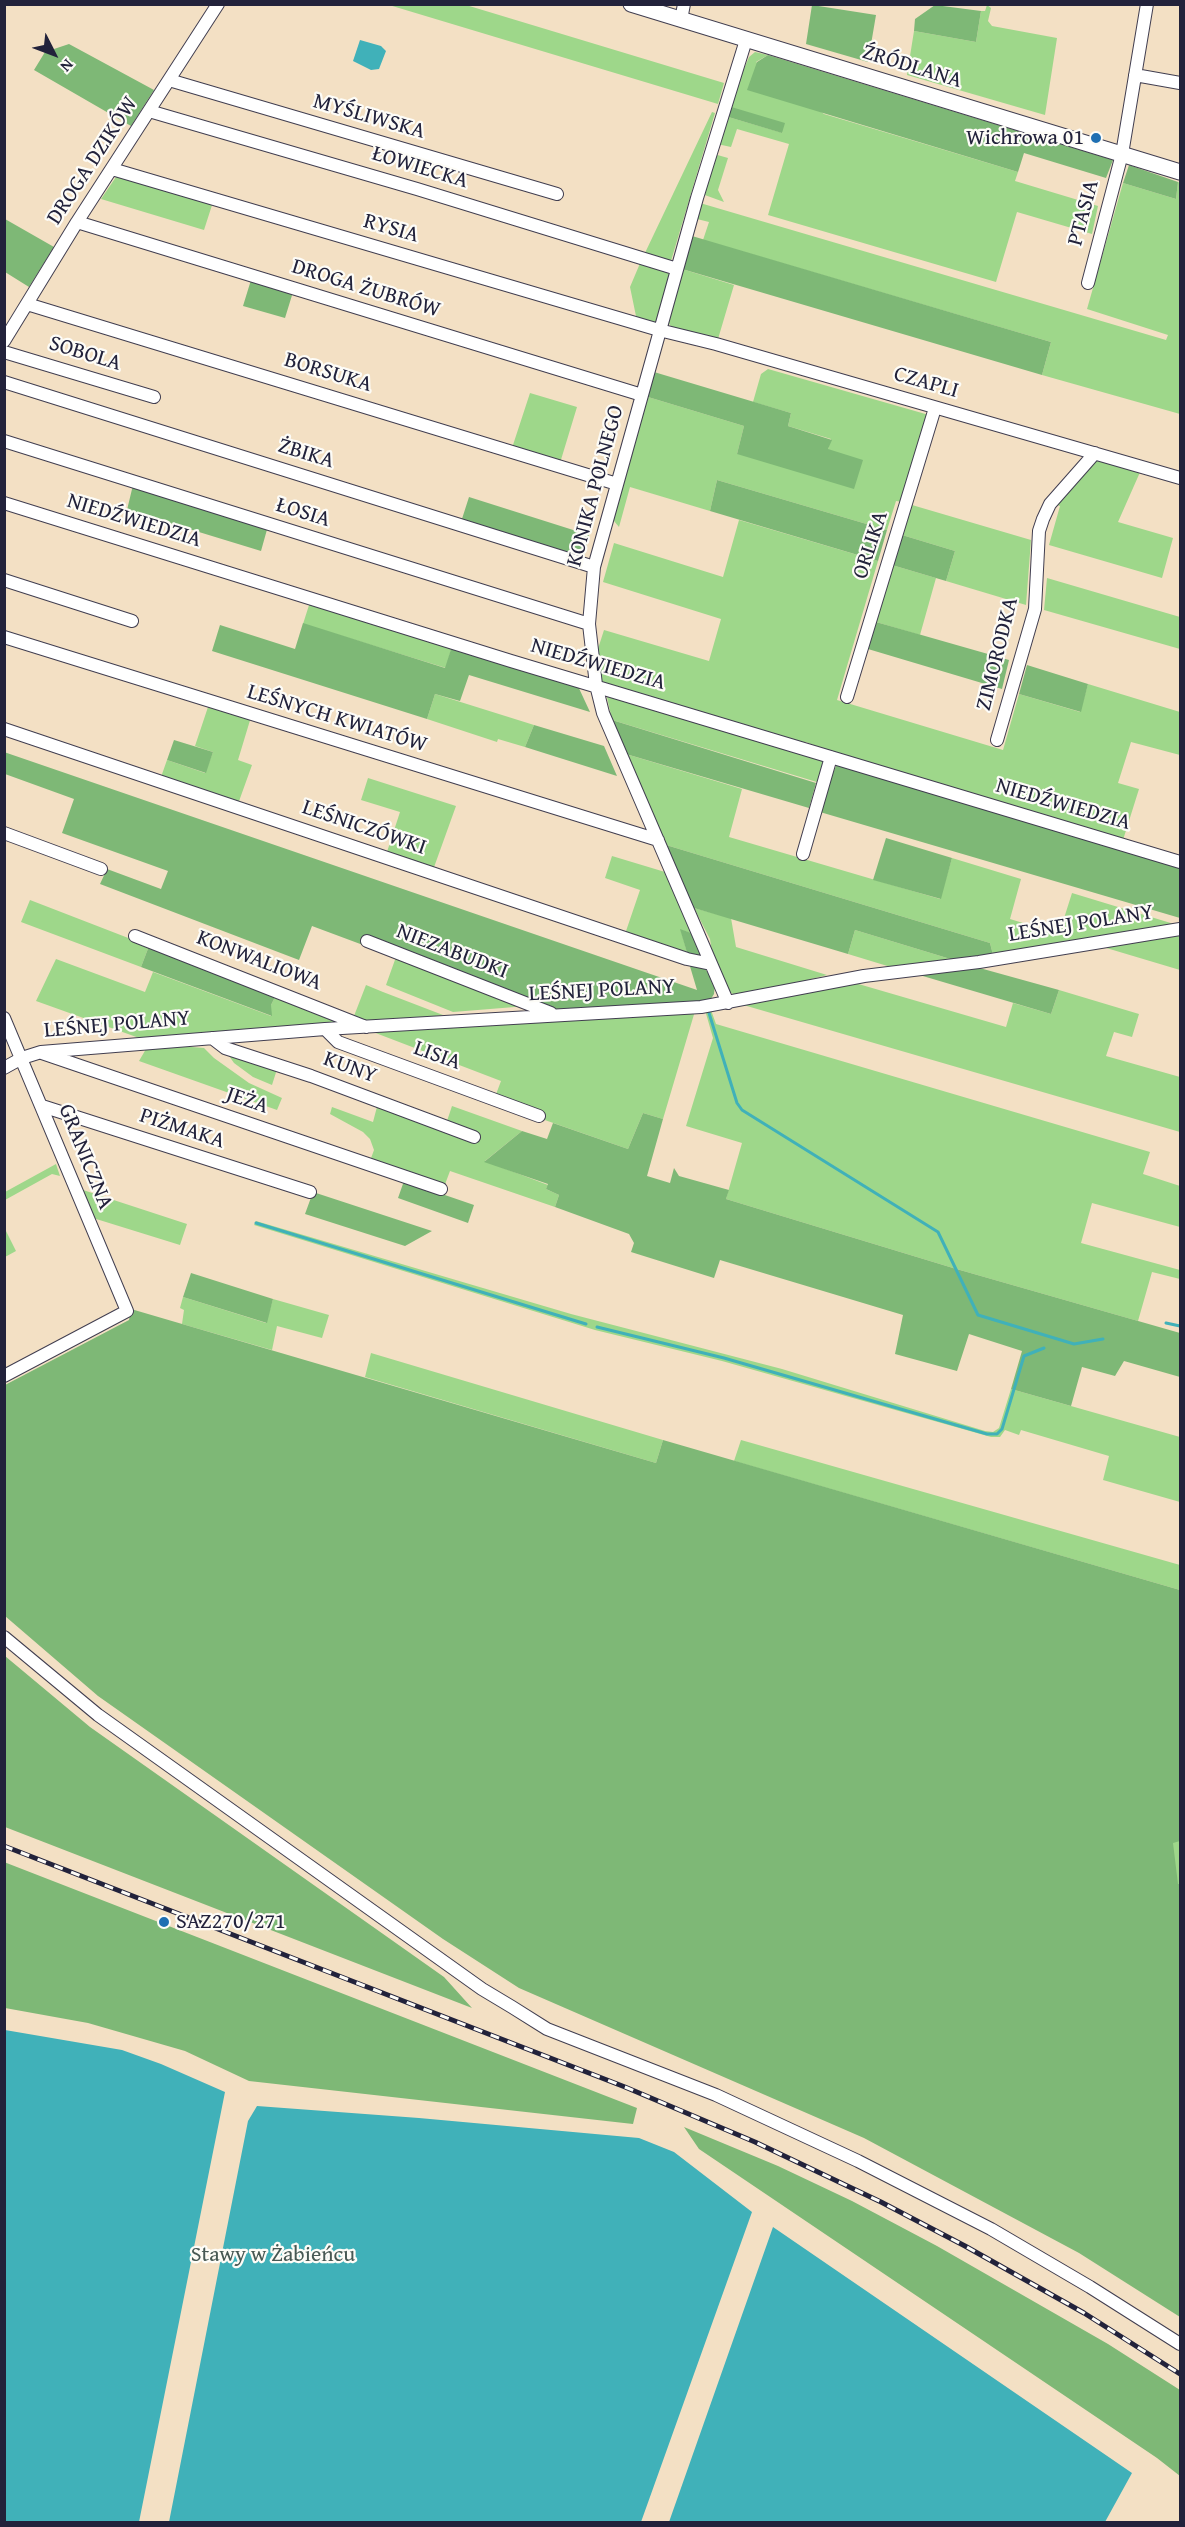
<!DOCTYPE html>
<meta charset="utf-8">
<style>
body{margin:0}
#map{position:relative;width:1185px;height:2527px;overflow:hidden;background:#f3e0c4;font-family:"Gentium Book Plus",serif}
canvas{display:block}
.frame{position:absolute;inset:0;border:6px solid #22223b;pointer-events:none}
.north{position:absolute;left:24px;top:24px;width:60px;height:60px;-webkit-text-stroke:4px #fdfcf7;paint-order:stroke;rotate:132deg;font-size:16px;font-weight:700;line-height:24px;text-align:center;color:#22223b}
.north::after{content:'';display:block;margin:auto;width:21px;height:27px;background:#22223b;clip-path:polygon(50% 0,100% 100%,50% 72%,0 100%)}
</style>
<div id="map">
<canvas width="1185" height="2527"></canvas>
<div class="frame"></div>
<div class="north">N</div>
</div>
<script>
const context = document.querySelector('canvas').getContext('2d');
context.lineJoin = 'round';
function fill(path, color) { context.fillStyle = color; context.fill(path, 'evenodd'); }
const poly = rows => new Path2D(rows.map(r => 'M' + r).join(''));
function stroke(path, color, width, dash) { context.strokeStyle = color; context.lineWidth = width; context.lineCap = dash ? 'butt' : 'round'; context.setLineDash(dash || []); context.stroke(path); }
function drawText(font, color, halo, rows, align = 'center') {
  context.font = font + ' "Gentium Book Plus",serif'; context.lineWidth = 4.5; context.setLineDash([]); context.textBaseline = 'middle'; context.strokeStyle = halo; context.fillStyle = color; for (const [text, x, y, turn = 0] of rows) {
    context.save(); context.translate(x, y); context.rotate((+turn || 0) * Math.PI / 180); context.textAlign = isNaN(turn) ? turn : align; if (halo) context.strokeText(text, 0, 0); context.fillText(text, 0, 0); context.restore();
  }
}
const green = poly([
 [389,5,466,5,724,83,718,104],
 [987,5,991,8,988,21,992,26,1057,38,1045,115,907,75,914,31,976,42,981,11,985,11],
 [755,52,768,55,756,62,824,114,1018,172,1015,181,1098,206,1092,234,1017,212,996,282,768,215,789,144,737,129,731,147,717,144,725,116,783,133,728,106,749,57],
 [712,112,715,113,671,261,644,255],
 [714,154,728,158,718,190,724,202,702,194],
 [118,174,213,202,204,230,101,199],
 [1178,182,1180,183,1180,414,1042,375,1051,342,703,240,709,222,697,219,700,203,1166,340,1168,335,1087,309,1123,183,1176,199],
 [641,261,668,272,670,277,656,321,652,324,637,321,630,287],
 [682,269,734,285,718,339,672,328,668,322],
 [768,369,929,415,903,502,896,501,887,530,717,480,710,511,630,487,619,527,614,521,614,515,648,397,744,426,737,454,828,449,831,439,788,426,791,413,753,402,761,374],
 [530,393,577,407,560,463,512,448],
 [1094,459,1141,470,1118,522,1173,538,1162,578,1049,545,1060,506,1057,505],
 [912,505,1031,540,1026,605,946,581,955,551,902,535],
 [739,520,878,561,837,700,1003,750,1019,694,1080,712,1088,684,1180,712,1180,755,1131,742,1118,783,1139,789,1123,840,843,757,806,742,792,742,600,684,596,655,604,630,709,661,721,619,603,582,614,543,723,577],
 [892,565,936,578,920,635,876,622],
 [1047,578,1180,617,1180,649,1044,610],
 [310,602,452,646,446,668,303,624],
 [606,693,825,760,820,783,612,720],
 [435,694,534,725,525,747,498,739,497,742,427,719],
 [209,704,251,717,238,760,252,765,238,804,161,777,167,760,205,773,213,752,195,746],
 [626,754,742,789,729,837,940,899,952,858,1021,879,1010,919,1059,934,1072,893,1174,924,993,955,990,943,666,845],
 [368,778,456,806,433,870,386,855,400,812,361,800],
 [612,856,665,872,669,876,694,934,681,930,688,956,625,934,640,890,605,878],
 [30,900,149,946,141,967,21,922],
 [694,908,731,918,736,947,827,975,742,997,736,996,730,992,713,958,710,939],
 [855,930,957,961,894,968,848,954],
 [1180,933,1180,970,1103,947],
 [396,957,527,1006,453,1012,386,985],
 [56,959,145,992,153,972,271,1016,271,1005,276,995,349,1024,142,1039,36,1001],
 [855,983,1006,1027,1013,1003,1051,1014,1059,990,1139,1014,1132,1037,1114,1032,1106,1056,1180,1077,1180,1132,740,1004],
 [366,985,383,992,443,1015,375,1024,354,1016],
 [705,1010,711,1010,716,1024,1150,1152,1143,1174,1180,1186,1180,1227,1092,1203,1081,1243,1180,1270,1180,1279,1152,1272,1138,1321,953,1268,726,1199,742,1143,686,1126,713,1038],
 [695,1011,663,1119,643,1113,628,1149,539,1118,495,1097,501,1081,373,1032],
 [179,1046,204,1048,214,1058,249,1083,282,1098,277,1110,139,1061,146,1049],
 [225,1050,278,1066,272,1085,253,1077,234,1063],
 [378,1103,446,1124,452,1106,522,1131,485,1161,548,1185,546,1189,559,1195,555,1207,450,1171,444,1187,370,1161,374,1150,370,1139,363,1132,330,1114,332,1107,373,1122],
 [56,1164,60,1176,52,1174,5,1200,5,1192],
 [80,1189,187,1224,180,1245,93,1218],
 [256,1221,571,1314,782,1369,985,1431,993,1432,999,1428,1011,1389,1180,1437,1180,1502,1103,1480,1109,1456,1021,1430,1019,1435,1005,1430,1000,1437,991,1437,722,1361,595,1330,254,1225],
 [5,1229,16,1251,5,1257,4,1257],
 [183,1297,266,1323,273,1299,329,1315,322,1338,277,1326,272,1350,182,1324,184,1310,180,1308],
 [371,1353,663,1440,656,1463,365,1377],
 [741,1440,1180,1565,1180,1590,734,1461],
 [1180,1837,1180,1888,1174,1888,1169,1839]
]);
const forest = poly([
 [812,5,876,15,868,62,806,44],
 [935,5,981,11,976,42,914,31,915,19],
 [69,44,154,90,131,126,34,70,45,52],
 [768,55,1113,160,1106,178,1024,153,1018,172,747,90,757,62],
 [728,106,785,123,782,133,725,116],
 [1129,165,1178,182,1176,199,1123,183],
 [5,219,54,247,29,287,5,272],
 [692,236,1051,342,1042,375,682,269],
 [251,280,293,292,285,318,243,306],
 [654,372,791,413,788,426,832,440,828,449,863,460,854,489,737,454,744,426,648,397],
 [717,480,887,530,878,561,710,511],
 [133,485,268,526,261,551,127,510],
 [469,497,589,535,583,561,461,522],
 [902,535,955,551,946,581,892,565],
 [876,622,1009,660,1002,689,868,649],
 [303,623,445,668,452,646,577,684,590,712,469,675,460,701,435,694,427,719,212,651,220,625,295,649],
 [1027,665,1088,684,1081,712,1019,694],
 [612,720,816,783,809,808,626,754],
 [534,725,604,746,617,776,525,747],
 [174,740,213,752,206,773,167,760],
 [4,752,697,990,689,963,704,967,715,983,714,994,709,1002,699,1003,556,1009,366,937,363,945,312,926,299,960,100,884,107,869,161,889,168,871,62,833,74,799,5,774],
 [837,764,1180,868,1180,918,820,812,828,784],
 [886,838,952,858,941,899,873,880],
 [666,845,990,943,993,955,957,961,855,930,848,954,694,908,681,887],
 [680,929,694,934,701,957,688,956],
 [149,946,276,995,271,1005,272,1016,141,967],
 [976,967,1059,990,1051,1014,916,974],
 [643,1113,663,1119,647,1176,670,1183,674,1168,679,1176,729,1190,726,1199,953,1268,1180,1333,1180,1377,1124,1361,1115,1376,1082,1367,1071,1406,1011,1389,1022,1351,969,1334,957,1371,895,1354,903,1315,720,1260,714,1278,631,1252,634,1243,629,1234,555,1207,559,1195,546,1189,548,1184,484,1162,522,1131,547,1139,553,1123,628,1149],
 [404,1181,474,1205,468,1223,398,1198],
 [313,1192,432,1231,405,1246,305,1214],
 [191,1273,273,1299,267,1323,183,1297],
 [131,1309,656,1463,663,1440,1180,1590,1180,1841,1173,1843,1178,1884,1180,1884,1180,2317,1079,2253,864,2138,519,1988,443,1939,98,1696,5,1616,5,1385,129,1320],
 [5,1656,90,1727,444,1977,472,2008,5,1827],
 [4,1862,637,2108,633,2124,249,2081,185,2051,88,2023,5,2008],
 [684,2127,778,2166,852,2201,937,2246,1108,2344,1180,2390,1180,2476,1157,2458,699,2149]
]);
const water = poly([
 [360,40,381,46,386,51,379,69,371,70,353,61],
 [5,2030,122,2050,161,2064,225,2092,139,2522,5,2522],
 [257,2106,419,2118,639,2138,674,2152,752,2212,641,2522,169,2522,248,2121],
 [773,2227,1132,2473,1105,2522,669,2522]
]);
const stream = poly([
 [709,1013,737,1103,742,1110,938,1232,978,1315,1074,1344,1103,1339],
 [256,1223,586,1324],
 [1166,1323,1180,1326],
 [597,1327,724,1358,987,1434,997,1434,1002,1429,1024,1356,1044,1348]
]);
const minor = poly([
 [681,20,684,4],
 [1135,75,1180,83],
 [169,80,557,194],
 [149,111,417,189,677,269],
 [112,169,659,330,716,344,1180,478],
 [77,222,642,395],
 [1088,283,1122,154,1147,4],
 [27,304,617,484],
 [4,341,77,222,218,4],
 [4,352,154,397],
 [4,382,594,567],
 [4,441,589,624],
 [4,503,511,661,1180,862],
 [4,580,132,621],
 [4,637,658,840],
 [847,697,935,408],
 [4,729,687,959,711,964],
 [997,740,1035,609,1039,531,1043,519,1050,504,1095,453],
 [4,833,101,869],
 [803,854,831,757],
 [135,936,366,1027],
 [367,941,551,1013],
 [728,1003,603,713,596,685,589,624,594,567,697,198,746,40],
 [4,1018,127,1311,4,1376],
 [325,1029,338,1042,539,1116],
 [212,1038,225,1048,311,1076,474,1137],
 [42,1053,441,1189],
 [4,1068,22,1058,41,1052,325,1029,701,1007,864,976,979,962,1180,929],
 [42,1106,310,1192],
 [4,1637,98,1715,482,1989,512,2007,547,2029,716,2095,858,2161,991,2229,1090,2287,1180,2344]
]);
const major = poly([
 [631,4,1180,172]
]);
const rail = poly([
 [4,1846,625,2087,755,2142,881,2202,965,2246,1084,2313,1180,2374]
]);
const markers = [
 [1096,138,6,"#1f6fb2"],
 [164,1922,6,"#1f6fb2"]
];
const streetNames = [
 ["ŹRÓDLANA",912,67,17],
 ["MYŚLIWSKA",369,117,16],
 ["DROGA DZIKÓW",93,161,-57],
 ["ŁOWIECKA",420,168,17],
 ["PTASIA",1084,213,-75],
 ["RYSIA",391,229,16],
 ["DROGA ŻUBRÓW",366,289,17],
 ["SOBOLA",85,354,17],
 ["BORSUKA",328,373,17],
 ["CZAPLI",926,383,16],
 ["ŻBIKA",306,454,17],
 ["KONIKA POLNEGO",596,486,-75],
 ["ŁOSIA",303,513,17],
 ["NIEDŹWIEDZIA",134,521,17],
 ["ORLIKA",871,545,-72],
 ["ZIMORODKA",998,654,-76],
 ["NIEDŹWIEDZIA",598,665,16],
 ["LEŚNYCH KWIATÓW",337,719,17],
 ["NIEDŹWIEDZIA",1063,805,16],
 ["LEŚNICZÓWKI",364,828,19],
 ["LEŚNEJ POLANY",1081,924,-9],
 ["NIEZABUDKI",452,952,21],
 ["KONWALIOWA",259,961,21],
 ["LEŚNEJ POLANY",602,991,-3],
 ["LEŚNEJ POLANY",117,1025,-5],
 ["LISIA",437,1056,20],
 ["KUNY",350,1068,20],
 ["JEŻA",247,1101,19],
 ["PIŻMAKA",182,1129,18],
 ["GRANICZNA",85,1157,68]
];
const poiNames = [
 ["Wichrowa 01",1084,138],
 ["SAZ270/271",176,1922,"left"]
];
const parkNames = [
 ["Stawy w Żabieńcu",273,2255]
];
fill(green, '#9ed78a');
fill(forest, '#7eb876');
fill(water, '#40b1b9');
stroke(stream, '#40b1b9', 3);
stroke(minor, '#413e50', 14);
stroke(major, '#413e50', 17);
stroke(minor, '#fff', 12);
stroke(major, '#fff', 15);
stroke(rail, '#22223b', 5);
stroke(rail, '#fdfcf7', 3, [9]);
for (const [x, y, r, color] of markers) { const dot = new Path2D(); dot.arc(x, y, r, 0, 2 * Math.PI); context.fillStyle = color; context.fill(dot); stroke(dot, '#fdfcf7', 2); }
drawText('22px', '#22223b', '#fdfcf7', streetNames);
drawText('22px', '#22223b', '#fdfcf7', poiNames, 'right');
drawText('22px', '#475853', '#fdfcf7', parkNames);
</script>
